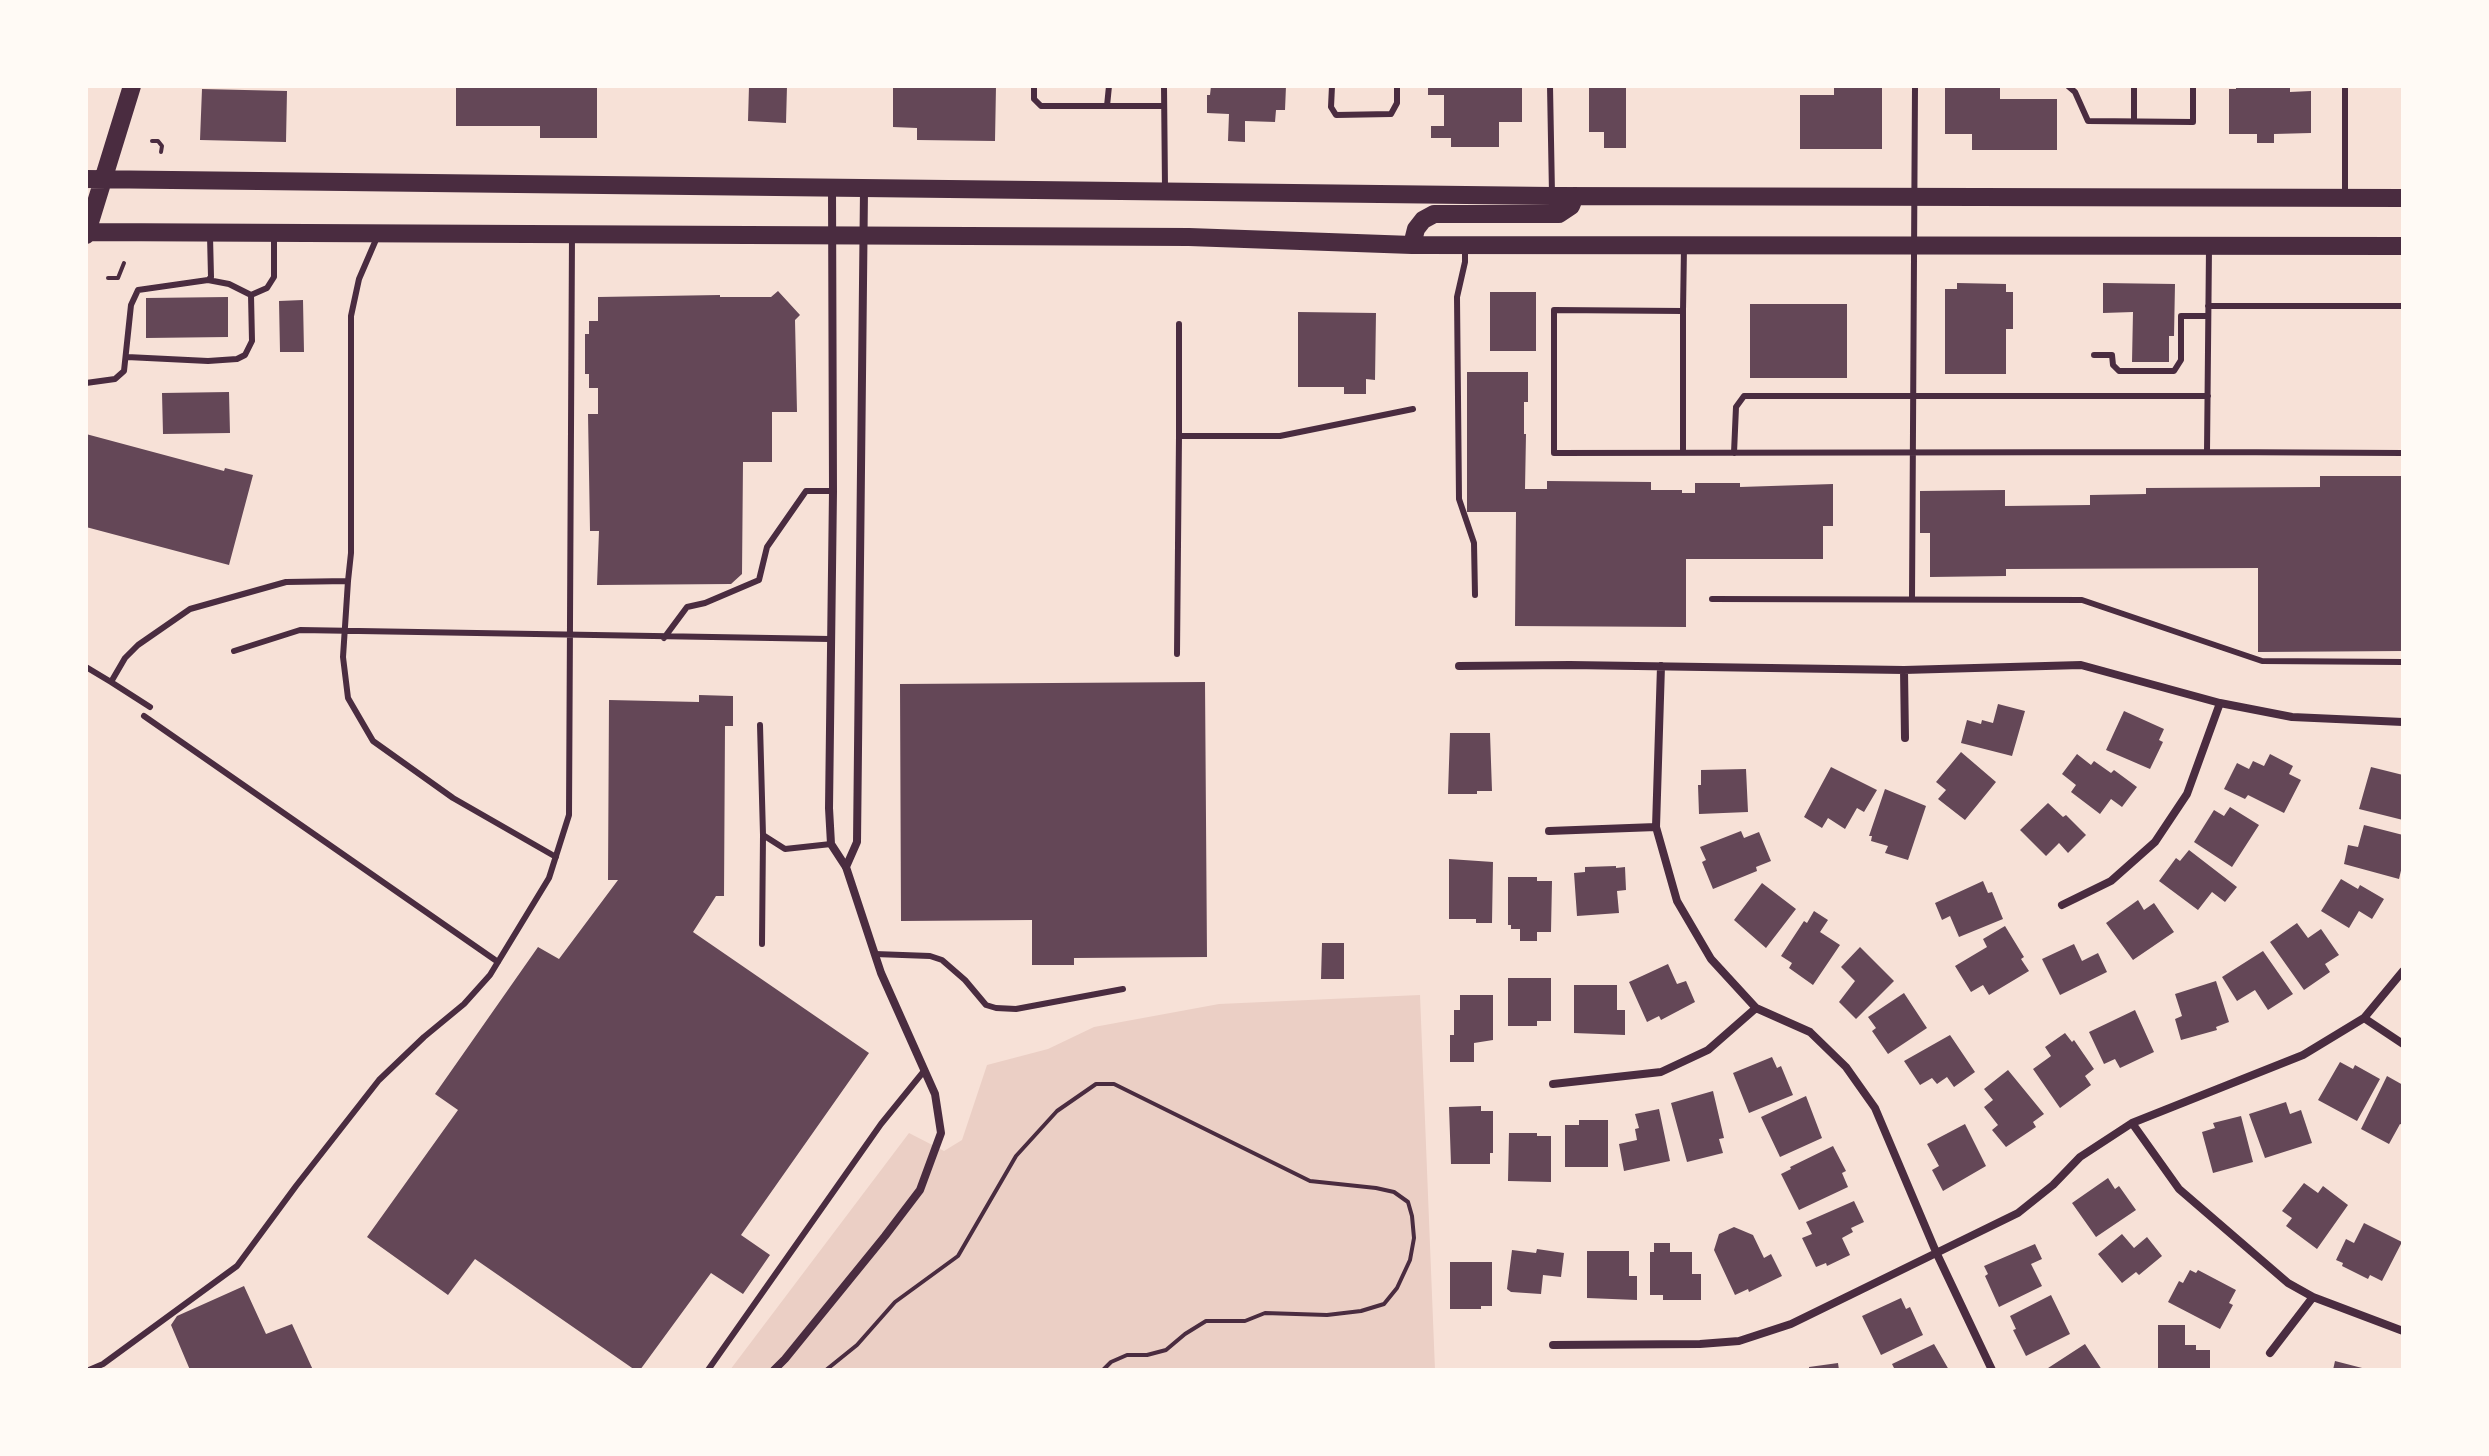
<!DOCTYPE html>
<style>
body{margin:0}
#map{position:relative;width:2489px;height:1456px;overflow:hidden;background:#f7e1d7;font-family:Lato,sans-serif}
canvas{display:block}
.frame{position:absolute;inset:0;border:88px solid #fffaf5;pointer-events:none}
</style>
<div id="map">
<canvas width="2489" height="1456"></canvas>
<div class="frame"></div>
</div>
<script>
const context = document.querySelector('canvas').getContext('2d');
context.lineJoin = 'round';
function fill(path, color) { context.fillStyle = color; context.fill(path, 'evenodd'); }
const poly = rows => new Path2D(rows.map(r => 'M' + r).join(''));
function stroke(path, color, width, dash) { context.strokeStyle = color; context.lineWidth = width; context.lineCap = dash ? 'butt' : 'round'; context.setLineDash(dash || []); context.stroke(path); }
const green = poly([
 [1420,995,1435,1370,730,1370,909,1133,944,1151,962,1140,987,1065,1048,1049,1094,1027,1219,1004]
]);
const building = poly([
 [456,86,597,86,597,138,540,138,540,126,456,126],
 [749,86,787,86,786,123,748,121],
 [893,86,996,86,995,141,917,140,917,128,893,127],
 [1211,86,1286,86,1285,110,1276,110,1275,122,1245,121,1245,142,1228,141,1229,114,1207,113,1207,95,1210,95],
 [1428,86,1522,86,1522,122,1499,122,1499,147,1451,147,1451,138,1431,138,1431,126,1444,126,1444,95,1428,95],
 [1589,86,1626,86,1626,148,1604,148,1604,132,1589,132],
 [1834,86,1882,86,1882,149,1800,149,1800,95,1834,95],
 [1945,86,2000,86,2000,99,2057,99,2057,150,1972,150,1972,134,1945,134],
 [2236,86,2290,86,2290,92,2311,91,2311,133,2274,134,2274,143,2257,143,2257,134,2229,134,2229,89,2236,89],
 [202,89,287,91,286,142,200,140],
 [1957,283,2006,284,2006,292,2013,292,2013,329,2006,329,2006,374,1945,374,1945,289,1957,289],
 [2103,283,2175,284,2174,336,2169,336,2169,362,2132,362,2133,312,2103,313],
 [778,291,800,315,795,320,797,412,772,412,772,462,743,462,742,574,731,584,597,585,599,531,590,531,588,414,598,414,598,388,589,388,589,374,585,374,585,334,589,334,589,321,598,321,598,297,720,295,720,297,771,297],
 [1490,292,1536,292,1536,351,1490,351],
 [228,297,228,337,146,338,146,298],
 [303,300,304,352,280,352,279,301],
 [1750,304,1847,304,1847,378,1750,378],
 [1298,312,1376,313,1375,380,1366,379,1366,394,1344,394,1344,387,1298,387],
 [1467,372,1528,372,1528,402,1524,402,1524,434,1526,434,1525,489,1547,489,1547,481,1651,482,1651,490,1682,490,1682,493,1695,493,1695,483,1740,483,1740,487,1833,484,1833,526,1823,526,1823,559,1686,559,1686,627,1515,626,1516,512,1467,512],
 [229,392,230,433,163,434,162,393],
 [86,434,224,471,225,468,253,475,229,565,86,527],
 [2320,476,2403,476,2403,651,2258,652,2258,568,2006,569,2006,576,1930,577,1930,533,1920,533,1920,491,2005,490,2005,506,2090,505,2090,495,2146,494,2146,488,2320,487],
 [1205,682,1207,957,1074,958,1074,965,1032,965,1032,920,901,921,900,684],
 [699,695,733,696,733,726,725,726,724,896,716,896,693,932,869,1053,741,1235,770,1255,743,1294,711,1273,640,1370,635,1370,475,1259,448,1295,367,1237,458,1110,435,1094,538,947,559,959,618,880,608,880,609,700,699,702],
 [1998,704,2025,711,2012,756,1961,743,1967,720,1981,724,1982,720,1993,723],
 [2124,711,2164,729,2159,740,2163,742,2150,769,2106,750],
 [1450,733,1490,733,1492,791,1477,791,1477,794,1448,794],
 [1961,752,1996,782,1965,820,1938,799,1946,790,1936,782],
 [2077,754,2091,765,2094,761,2111,773,2114,770,2137,787,2122,807,2111,799,2100,814,2071,792,2076,785,2062,774],
 [2270,754,2293,766,2289,774,2301,780,2284,813,2248,795,2245,799,2224,789,2237,763,2249,769,2253,761,2264,766],
 [1831,767,1877,790,1864,812,1857,808,1845,829,1828,818,1822,828,1804,817],
 [2371,767,2403,775,2403,820,2359,809],
 [1746,769,1748,812,1699,814,1698,785,1701,785,1701,770],
 [1885,789,1926,806,1908,860,1885,853,1888,846,1871,841,1872,836,1869,836],
 [2048,803,2063,817,2066,815,2086,835,2068,853,2059,843,2046,856,2020,830],
 [2230,807,2259,825,2232,867,2194,842,2214,810,2224,816],
 [2364,825,2403,835,2403,862,2399,879,2344,864,2348,845,2358,847],
 [1741,831,1744,838,1759,832,1771,861,1756,867,1757,871,1713,889,1702,862,1706,860,1700,847],
 [2189,850,2237,887,2225,902,2212,892,2198,910,2159,881,2176,858,2180,861],
 [1449,859,1493,862,1492,923,1476,923,1476,919,1449,919],
 [1616,866,1616,868,1625,867,1626,890,1617,891,1619,913,1577,916,1574,873,1585,872,1585,867],
 [1508,877,1537,877,1537,881,1552,881,1551,932,1537,932,1537,941,1520,941,1520,929,1511,929,1511,925,1508,925],
 [2341,879,2358,889,2360,885,2384,899,2372,919,2359,911,2349,928,2321,911],
 [1983,881,1988,893,1992,892,2003,919,1959,937,1950,916,1942,920,1935,903],
 [1762,883,1796,909,1766,948,1734,920],
 [2138,900,2144,910,2154,903,2174,932,2133,960,2106,923],
 [1814,911,1828,920,1820,932,1840,945,1813,985,1789,968,1792,963,1781,956,1804,921,1807,923],
 [2297,923,2308,938,2321,929,2339,955,2325,964,2330,972,2304,990,2270,942],
 [2005,926,2024,957,2021,959,2029,971,1989,995,1983,985,1971,992,1955,966,1987,947,1983,939],
 [1322,943,1344,943,1344,979,1321,979],
 [2074,944,2082,961,2098,953,2107,972,2060,995,2042,959],
 [1860,947,1894,981,1856,1019,1839,1002,1855,981,1841,967],
 [2263,951,2293,994,2268,1010,2255,990,2237,1001,2222,977],
 [1668,964,1677,984,1686,981,1695,1002,1661,1020,1659,1016,1647,1022,1629,982],
 [1508,978,1551,978,1551,1021,1537,1021,1537,1026,1508,1026],
 [2216,981,2229,1022,2216,1027,2217,1030,2181,1040,2175,1019,2182,1016,2175,994],
 [1574,985,1617,985,1617,1010,1625,1010,1625,1035,1574,1033],
 [1904,993,1927,1028,1888,1054,1872,1031,1876,1028,1868,1017],
 [1460,995,1493,995,1493,1040,1474,1043,1474,1062,1450,1062,1450,1035,1454,1035,1454,1010,1460,1010],
 [2135,1010,2154,1052,2120,1068,2115,1059,2104,1064,2089,1032],
 [2065,1033,2072,1042,2074,1040,2094,1069,2085,1076,2091,1085,2060,1108,2033,1069,2051,1056,2045,1047],
 [1950,1035,1975,1072,1954,1087,1947,1077,1937,1084,1932,1078,1920,1085,1904,1061],
 [1772,1057,1777,1068,1781,1066,1793,1095,1749,1113,1733,1073],
 [2340,1062,2353,1069,2355,1065,2380,1079,2357,1121,2318,1100],
 [2008,1070,2044,1114,2033,1122,2036,1127,2006,1147,1992,1130,1998,1125,1984,1107,1993,1100,1984,1089],
 [2387,1076,2403,1085,2403,1125,2400,1124,2389,1144,2361,1129],
 [1713,1091,1724,1138,1719,1139,1723,1153,1687,1162,1671,1103],
 [1806,1096,1822,1138,1780,1157,1761,1117],
 [2286,1102,2290,1114,2301,1110,2312,1143,2265,1158,2249,1114],
 [1481,1106,1481,1111,1493,1111,1493,1153,1490,1153,1490,1164,1451,1164,1449,1107],
 [1659,1109,1670,1161,1624,1171,1619,1144,1637,1140,1635,1129,1639,1128,1635,1114],
 [2241,1116,2253,1162,2213,1173,2202,1132,2215,1128,2213,1123],
 [1579,1120,1608,1120,1608,1167,1565,1167,1565,1125,1579,1125],
 [1965,1124,1986,1166,1943,1191,1932,1170,1939,1166,1927,1144],
 [1509,1133,1537,1133,1537,1136,1551,1136,1551,1182,1508,1181],
 [1833,1146,1846,1171,1842,1173,1848,1187,1799,1210,1781,1174,1791,1169,1790,1167],
 [2108,1178,2115,1189,2119,1186,2136,1210,2096,1237,2072,1203],
 [2304,1183,2318,1193,2323,1186,2348,1205,2317,1249,2286,1226,2292,1218,2282,1211],
 [1854,1201,1864,1222,1851,1228,1853,1232,1842,1238,1850,1255,1827,1266,1826,1263,1816,1267,1802,1238,1812,1234,1806,1222],
 [2364,1223,2402,1242,2382,1281,2370,1275,2368,1279,2342,1266,2343,1263,2336,1260,2346,1239,2354,1243],
 [1734,1227,1753,1235,1764,1258,1771,1254,1782,1276,1749,1292,1748,1289,1735,1295,1714,1250,1719,1234],
 [2122,1234,2134,1248,2147,1237,2162,1256,2139,1275,2136,1272,2122,1283,2098,1254],
 [1654,1243,1670,1243,1670,1252,1692,1252,1692,1274,1701,1274,1701,1300,1663,1300,1663,1295,1650,1295,1650,1252,1654,1252],
 [2035,1244,2042,1259,2031,1264,2042,1286,1999,1307,1985,1276,1988,1274,1984,1266],
 [1537,1249,1564,1253,1561,1277,1543,1275,1541,1294,1511,1292,1507,1289,1512,1250,1536,1253],
 [1587,1251,1629,1251,1629,1276,1637,1276,1637,1300,1587,1298],
 [1450,1262,1492,1262,1492,1306,1481,1306,1481,1309,1450,1309],
 [2190,1270,2196,1273,2198,1270,2236,1290,2229,1303,2233,1305,2220,1329,2168,1302,2179,1281,2183,1283],
 [244,1286,266,1334,292,1324,313,1370,190,1370,171,1325,177,1316],
 [2051,1295,2070,1334,2026,1356,2013,1330,2016,1329,2010,1316],
 [1901,1298,1906,1309,1910,1307,1923,1335,1881,1355,1862,1316],
 [2158,1325,2185,1325,2185,1345,2196,1345,2196,1350,2210,1350,2210,1370,2158,1370],
 [1934,1344,1949,1370,1895,1370,1892,1364],
 [2085,1344,2102,1370,2045,1370],
 [2335,1361,2366,1369,2366,1370,2333,1370],
 [1838,1363,1839,1370,1809,1370,1809,1367]
]);
const path = poly([
 [152,141,158,141,162,146,161,152],
 [108,278,118,278,124,263],
 [826,1370,857,1345,895,1302,958,1256,1016,1156,1057,1111,1096,1084,1114,1084,1310,1181,1376,1188,1394,1192,1408,1202,1412,1216,1414,1238,1410,1260,1397,1288,1384,1304,1361,1311,1327,1315,1265,1313,1245,1321,1206,1321,1185,1334,1166,1350,1147,1355,1127,1355,1111,1362,1103,1370]
]);
const service = poly([
 [1034,86,1034,99,1041,106,1164,106],
 [1164,86,1165,188],
 [1332,86,1331,107,1336,115,1391,114,1397,103,1397,86],
 [1550,86,1552,194],
 [2068,86,2075,92,2088,121,2193,122,2193,86],
 [2134,86,2134,121],
 [1107,106,1109,86],
 [2345,194,2345,86],
 [1684,247,1683,311,1554,310,1554,453,2207,452],
 [1465,248,1465,262,1457,297,1459,499,1474,543,1475,595],
 [2209,248,2207,452,2403,453],
 [208,280,211,277,210,236],
 [251,295,267,288,274,277,274,237],
 [2208,306,2403,306],
 [1179,324,1179,436,1280,436,1413,409],
 [2094,355,2112,355,2113,365,2119,371,2174,371,2181,360,2181,316,2208,316],
 [86,383,115,379,124,371,131,305,138,290,208,280,229,284,251,295,252,341,245,355,237,359,208,361,127,357],
 [1683,453,1683,311],
 [1734,453,1736,407,1744,396,2208,396],
 [348,581,343,657,348,698,373,741,453,798,556,857],
 [1712,599,2082,600,2262,661,2403,662],
 [1912,599,1915,86],
 [664,638,687,607,705,603,759,580,767,547,806,491,833,491],
 [234,651,300,630,830,639],
 [1177,654,1179,436],
 [86,667,111,682,125,658,138,645,190,609,286,582,348,581,351,553,351,316,359,279,378,235],
 [111,682,150,707],
 [144,716,498,962],
 [760,725,763,835,785,849,831,844],
 [762,944,763,835],
 [875,954,930,956,942,960,965,980,986,1005,996,1008,1016,1009,1123,989],
 [89,1370,103,1364,237,1266,296,1186,379,1080,424,1037,464,1004,490,975,549,878,569,815,572,235],
 [708,1370,881,1124,924,1071]
]);
const minor = poly([
 [1459,666,1570,665,1904,670,2081,665,2220,703,2292,717,2403,722],
 [1661,666,1656,827,1677,901,1711,959,1756,1008,1810,1032,1846,1067,1875,1108,1936,1252,1992,1370],
 [1904,670,1905,738],
 [1549,831,1656,827],
 [846,867,857,842,864,190],
 [2062,905,2111,881,2155,842,2187,794,2220,703],
 [2364,1018,2403,1044],
 [1553,1084,1661,1072,1708,1050,1756,1008],
 [2132,1123,2179,1189,2288,1283,2313,1297,2403,1331],
 [1553,1345,1700,1344,1739,1341,1791,1324,2018,1213,2053,1185,2080,1157,2132,1123,2303,1055,2364,1018,2403,971],
 [2270,1353,2313,1297],
 [774,1370,785,1359,885,1236,920,1190,941,1133,935,1094,881,973,846,867,831,844,829,808,833,491,832,189]
]);
const primary = poly([
 [86,179,1552,196,2403,198],
 [86,232,1189,237,1412,245,2403,246],
 [86,235,132,86],
 [1412,245,1416,229,1423,220,1434,214,1559,214,1571,206,1575,196]
]);
fill(green, '#ebcfc5');
fill(building, '#644757');
stroke(path, '#4a2c40', 4);
stroke(service, '#4a2c40', 6);
stroke(minor, '#4a2c40', 8);
stroke(primary, '#4a2c40', 18);
</script>
